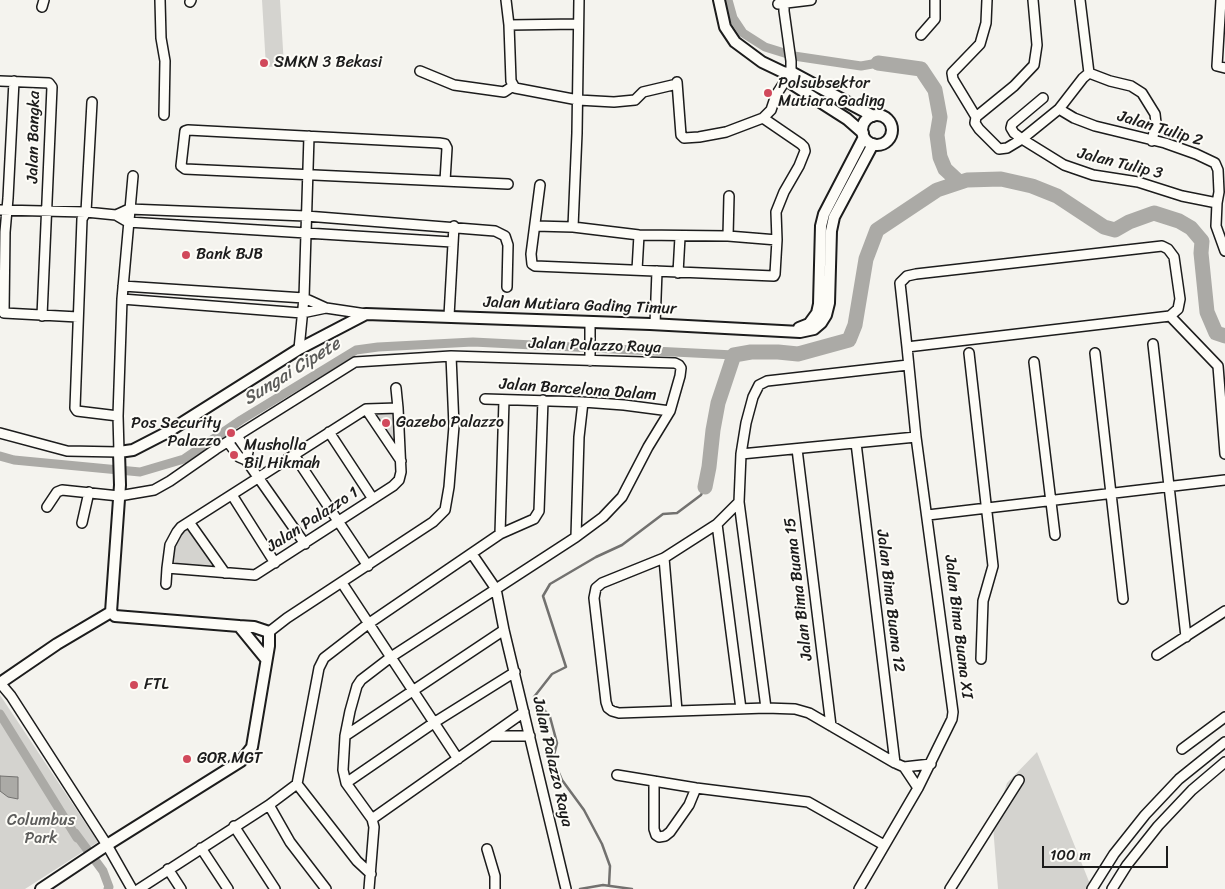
<!DOCTYPE html>
<style>
body{margin:0}
#map{position:relative;width:1225px;height:889px;overflow:hidden;background:#f4f3ee;font-family:Sriracha,sans-serif}
canvas{display:block}
.scale{position:absolute;left:1042px;top:846px;width:126px;height:22px;box-sizing:border-box;border:2px solid #1c1c1c;border-top:0;padding-left:6px;font-size:15px;line-height:18px;white-space:nowrap;color:#1c1c1c;-webkit-text-stroke:4px #fdfcf7;paint-order:stroke}
</style>
<div id="map">
<canvas width="1225" height="889"></canvas>
<div class="scale">100 m</div>
</div>
<script>
const context = document.querySelector('canvas').getContext('2d');
context.lineJoin = 'round';
function fill(path, color) { context.fillStyle = color; context.fill(path, 'evenodd'); }
const poly = rows => new Path2D(rows.map(r => 'M' + r).join(''));
function stroke(path, color, width, dash) { context.strokeStyle = color; context.lineWidth = width; context.lineCap = dash ? 'butt' : 'round'; context.setLineDash(dash || []); context.stroke(path); }
function drawText(font, color, halo, rows, align = 'center') {
  context.font = font + ' Sriracha,sans-serif'; context.lineWidth = 4; context.setLineDash([]); context.textBaseline = 'middle'; context.strokeStyle = halo; context.fillStyle = color; for (const [text, x, y, turn = 0] of rows) {
    context.save(); context.translate(x, y); context.rotate((+turn || 0) * Math.PI / 180); context.textAlign = isNaN(turn) ? turn : align; if (halo) context.strokeText(text, 0, 0); context.fillText(text, 0, 0); context.restore();
  }
}
const green = poly([
 [262,0,280,0,284,66,266,67],
 [393,411,395,446,372,412],
 [188,527,217,567,170,565,170,554,179,533],
 [0,695,98,842,25,889,0,889],
 [1037,752,1092,889,998,889,993,826,1007,783]
]);
const water = poly([
 [0,776,18,777,18,799,8,797,0,791,0,776]
]);
const stream = poly([
 [609,885,610,866,602,844,584,810,562,780,553,759,557,743,550,717,534,697,552,674,566,667,543,596,550,584,596,557,622,545,663,514,677,513,701,495,705,487],
 [580,889,603,885,632,889]
]);
const canal = poly([
 [728,0,733,18,743,33,765,47,794,56,861,66,878,63],
 [0,456,14,460,140,472,184,459,241,420,356,350,378,347,473,342,734,355],
 [0,714,77,838],
 [75,833,103,871,109,887,108,889]
]);
const river = poly([
 [878,63,921,69,935,90,940,117,937,135,940,157,945,169,959,182],
 [705,487,709,467,713,430,718,403,734,355,751,352,778,352,798,354,849,340,855,325,866,259,877,230,937,190,967,180,1001,179,1032,186,1057,196,1104,227,1115,230,1129,222,1154,213,1179,221,1191,228,1202,241,1201,253,1207,312,1216,333,1225,336]
]);
const minor = poly([
 [160,0,161,38,165,61,164,115],
 [506,0,509,25,578,24],
 [987,0,986,23,980,44,952,73,953,79,976,117,975,123,979,129,999,149,1007,148,1022,139,1059,109,1083,78,1089,73],
 [1080,0,1089,73],
 [1221,0,1217,66,1225,68],
 [190,2,191,0],
 [778,4,811,0],
 [42,7,44,0],
 [509,25,511,81,515,88,578,100,614,102,635,100,643,92,677,84],
 [921,35,935,19,935,0],
 [420,71,454,85,504,92,513,86],
 [1089,73,1110,81,1131,86,1142,93,1155,114,1156,123,1152,141],
 [0,81,49,83,52,87,42,316],
 [14,81,8,198,5,232,4,313,78,317],
 [677,82,681,135,684,138,699,137,726,132,763,118],
 [1043,98,1012,124,1011,128,1014,133,1022,139,1064,165,1093,175,1138,182,1182,196,1217,203],
 [92,102,86,212,82,219,75,408,77,411,118,416],
 [1059,109,1074,118,1095,126,1165,143,1196,154,1215,163,1218,170,1219,192,1217,203,1216,226,1225,251],
 [976,117,1014,86,1034,65,1037,45,1033,0],
 [445,181,447,148,445,144,439,143,188,130,185,131,181,166,185,169,508,184],
 [540,185,531,254,532,264,535,266,774,276,775,274,777,240,776,212,784,192,799,166,805,151,804,147,801,144,763,118,771,110,776,95,791,72,791,61,784,11,784,0],
 [0,210,86,212,116,215,128,222,452,242],
 [116,215,129,209,306,216,495,231,505,236,508,245,507,287],
 [535,226,573,227,639,235,728,236,777,240],
 [573,227,577,133,579,0],
 [728,236,729,196],
 [637,270,639,235],
 [678,273,680,237],
 [123,286,304,298,326,308,366,314],
 [122,299,302,313,326,308],
 [449,316,454,226],
 [1170,316,1218,366,1225,454],
 [590,322,590,361],
 [655,324,657,271],
 [1153,344,1186,637],
 [299,349,304,298,309,136],
 [969,353,993,566,983,601,981,659],
 [1095,353,1123,599],
 [1034,362,1055,535],
 [908,365,767,381,759,385,753,397,746,423,741,454,739,502,717,524,664,558,602,583,596,588,594,598,606,702,608,708,612,711,619,713,766,708,795,709,809,713,895,763,904,767,931,764],
 [396,388,398,408],
 [485,399,583,402,624,405,670,411],
 [398,408,401,472,399,480,393,486,255,575,167,568,170,545,177,532,181,527,366,409,398,408],
 [366,409,401,461],
 [329,432,373,499],
 [0,433,67,451,119,452,118,416,122,299,133,176],
 [237,436,248,452,246,460],
 [228,442,239,457,246,460],
 [856,443,895,763],
 [797,449,831,726],
 [741,454,916,437],
 [294,455,368,566],
 [246,460,305,544],
 [232,495,275,563],
 [739,502,766,708],
 [47,507,57,492,62,490,119,496,154,490,170,481,216,449,355,362,451,356,675,363,679,365,681,368,680,376,670,411,648,447,622,497,603,517,576,537,496,589,504,630,566,889],
 [928,515,1225,480],
 [189,522,225,573],
 [82,523,89,492],
 [717,524,741,709],
 [500,534,534,519,539,511,543,400],
 [576,537,579,437,583,402],
 [664,558,677,711],
 [342,583,458,759],
 [166,584,167,568],
 [269,632,287,618,433,522,445,510,449,487,454,426,451,356],
 [1157,655,1225,611],
 [0,683,11,696,107,845,132,889],
 [345,736,504,630],
 [491,736,530,736],
 [1182,749,1225,717],
 [904,767,918,788],
 [617,775,696,788,808,802,884,845],
 [654,781,654,829,656,835,659,837,665,836,670,832,689,805,696,788],
 [346,783,435,722,515,672],
 [269,805,290,842,326,889],
 [372,819,524,712],
 [234,826,275,889],
 [201,848,228,889],
 [487,849,495,876,495,889],
 [168,869,181,889],
 [371,874,357,861,297,784,319,668,324,658,368,624,500,534,504,400],
 [139,889,269,805,297,784],
 [369,889,374,827,372,819,346,783,343,770,345,736,350,711,357,686,361,680,391,657,496,589,472,554],
 [859,889,918,788,952,719,953,712,916,437,907,347,1170,316,1178,309,1180,299,1174,257,1168,249,1162,246,916,274,907,276,900,283,907,347],
 [950,889,1019,780],
 [1092,889,1114,854,1145,815,1179,779,1225,742],
 [1112,889,1127,865,1158,826,1192,790,1225,762]
]);
const major = poly([
 [719,0,725,27,735,42,762,62,785,73],
 [785,73,786,80,847,119,863,133],
 [785,73,791,72,873,116],
 '862 130a15 15 0 1 1 30 0a15 15 0 1 1-30 0Z',
 [799,328,809,324,817,313,819,304,821,226,824,214,864,137],
 [239,626,266,659],
 [0,683,57,644,111,612],
 [41,889,107,845,241,761,252,747,269,646,269,632,254,627,239,626,115,616,111,612,120,485,119,452,133,450,166,433,299,349,366,314,650,324,800,332,814,329,821,323,826,315,829,303,831,231,834,217,873,144]
]);
const markers = [
 [264,63,5,"#d1495b"],
 [768,93,5,"#d1495b"],
 [186,255,5,"#d1495b"],
 [386,423,5,"#d1495b"],
 [231,433,5,"#d1495b"],
 [234,455,5,"#d1495b"],
 [134,685,5,"#d1495b"],
 [187,759,5,"#d1495b"]
];
const poiNames = [
 ["SMKN 3 Bekasi",274,63],
 ["Polsubsektor",778,84],
 ["Mutiara Gading",778,102],
 ["Bank BJB",196,255],
 ["Gazebo Palazzo",396,423],
 ["Pos Security",221,424,"right"],
 ["Palazzo",221,442,"right"],
 ["Musholla",244,446],
 ["Bil Hikmah",244,464],
 ["FTL",144,685],
 ["GOR MGT",197,759]
];
const streetNames = [
 ["Jalan Tulip 2",1160,129,17],
 ["Jalan Bangka",34,137,-89],
 ["Jalan Tulip 3",1120,164,14],
 ["Jalan Mutiara Gading Timur",580,306,2],
 ["Jalan Palazzo Raya",595,346,2],
 ["Jalan Barcelona Dalam",578,390,4],
 ["Jalan Palazzo 1",313,520,-33],
 ["Jalan Bima Buana 15",799,589,-97],
 ["Jalan Bima Buana 12",890,601,83],
 ["Jalan Bima Buana XI",958,627,83],
 ["Jalan Palazzo Raya",552,762,77]
];
const parkNames = [
 ["Columbus",41,821],
 ["Park",41,839]
];
const waterNames = [
 ["Sungai Cipete",292,372,-32]
];
fill(green, '#d4d3cf');
fill(water, '#abaaa6');
stroke(water, '#72716f', 1);
stroke(stream, '#72716f', 2.5);
stroke(canal, '#abaaa6', 9);
stroke(river, '#abaaa6', 15);
stroke(minor, '#1c1c1c', 12);
stroke(major, '#1c1c1c', 14);
stroke(minor, '#fdfcf7', 9);
stroke(major, '#fdfcf7', 10);
for (const [x, y, r, color] of markers) { const dot = new Path2D(); dot.arc(x, y, r, 0, 2 * Math.PI); context.fillStyle = color; context.fill(dot); stroke(dot, '#fdfcf7', 2); }
drawText('16px', '#1c1c1c', '#fdfcf7', poiNames, 'left');
drawText('16px', '#1c1c1c', '#fdfcf7', streetNames);
drawText('16px', '#5c5c5b', '#fdfcf7', parkNames);
drawText('italic 18px', '#5c5c5a', '#fdfcf7', waterNames);
</script>
